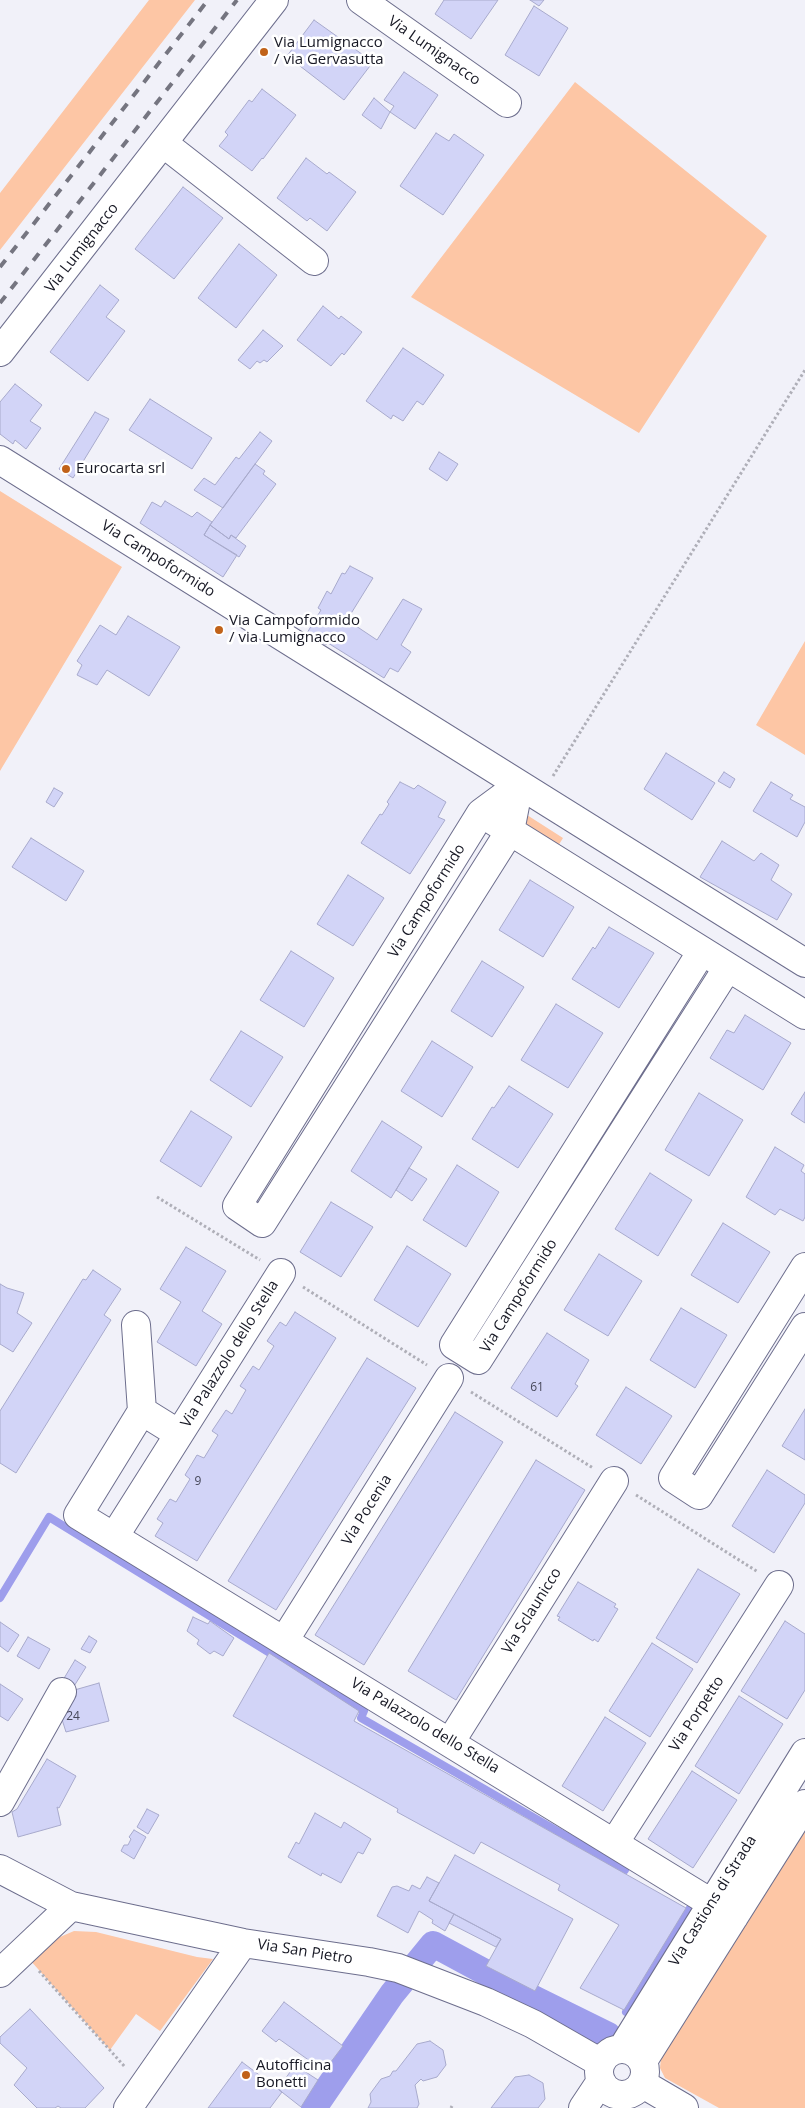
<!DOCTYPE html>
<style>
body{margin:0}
canvas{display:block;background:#f1f1f9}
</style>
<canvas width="805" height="2108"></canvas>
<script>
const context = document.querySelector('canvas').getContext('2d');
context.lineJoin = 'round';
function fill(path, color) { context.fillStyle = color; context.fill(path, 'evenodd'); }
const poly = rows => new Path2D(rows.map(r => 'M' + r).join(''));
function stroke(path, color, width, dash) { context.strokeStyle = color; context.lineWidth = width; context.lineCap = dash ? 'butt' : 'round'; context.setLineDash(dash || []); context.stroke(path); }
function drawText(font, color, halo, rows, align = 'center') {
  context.font = font + ' "Open Sans",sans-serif'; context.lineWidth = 5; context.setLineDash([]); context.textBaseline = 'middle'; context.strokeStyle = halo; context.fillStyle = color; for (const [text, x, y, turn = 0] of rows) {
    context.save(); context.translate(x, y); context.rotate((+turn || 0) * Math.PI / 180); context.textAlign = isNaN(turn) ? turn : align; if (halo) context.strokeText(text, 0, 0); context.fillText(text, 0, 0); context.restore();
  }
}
const green = poly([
 [149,0,195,0,0,250,0,193],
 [575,82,767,236,639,433,411,297],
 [0,491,122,567,0,771],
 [805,641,805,755,756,725],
 [527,815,563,838,558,846,523,822],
 [805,1830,805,2108,719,2108,665,2078,660,2068,661,2058],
 [74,1931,96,1932,197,1957,213,1959,160,2031,136,2014,110,2050,30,1960,60,1937]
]);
const stream = poly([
 [0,1598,49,1517,364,1711,361,1718,625,1870],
 [626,2012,690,1908]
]);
const canal = poly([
 [314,2108,392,1994,433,1944,535,1999,608,2035]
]);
const building = poly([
 [444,0,498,0,471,39,435,14,444,0],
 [530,0,544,0,539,6,530,0],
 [534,6,568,28,539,76,505,55,534,6],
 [314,20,373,62,344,100,287,56,314,20],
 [404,72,438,95,415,129,390,112,394,106,384,100,404,72],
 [262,89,296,115,263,159,262,158,252,171,219,146,228,135,225,132,249,100,252,102,262,89],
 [374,98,390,112,381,129,362,115,374,98],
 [436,133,449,141,454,134,484,155,443,215,400,186,436,133],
 [306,158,327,174,329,172,356,192,327,231,310,218,307,221,277,198,306,158],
 [183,187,223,218,174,279,135,249,183,187],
 [239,244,277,275,236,328,198,298,239,244],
 [100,285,119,300,106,317,125,331,88,381,50,352,100,285],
 [323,306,339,319,341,316,362,332,344,355,342,353,331,366,297,340,323,306],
 [263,330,283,346,267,362,264,360,260,363,257,361,250,369,238,360,263,330],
 [403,348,444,375,423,405,417,401,403,421,393,415,391,419,366,401,403,348],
 [15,384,42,405,30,421,41,428,26,449,15,440,13,444,0,434,0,402,15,384],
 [150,399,212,438,192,469,129,430,150,399],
 [95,412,109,419,73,478,59,469,95,412],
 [260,432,272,441,223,508,194,490,204,478,215,485,236,457,239,459,260,432],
 [439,452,458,464,447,481,429,469,439,452],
 [255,464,265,471,263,474,276,484,236,538,231,535,229,539,210,525,255,464],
 [165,501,192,517,197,512,212,522,204,535,237,555,223,577,140,523,152,502,161,507,165,501],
 [210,525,229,539,231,535,246,546,239,557,204,535,210,525],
 [350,566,373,578,347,620,377,640,403,599,422,609,401,645,411,652,398,672,390,668,384,678,328,643,326,645,307,633,321,610,318,608,327,591,331,594,342,573,345,574,350,566],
 [128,616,180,647,149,696,107,670,97,685,77,675,82,665,77,661,100,625,116,635,128,616],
 [666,753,715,783,692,820,644,789,666,753],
 [724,772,735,779,730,788,718,781,724,772],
 [400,782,414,789,418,785,446,802,438,817,445,820,410,874,361,843,380,814,382,815,389,804,387,802,400,782],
 [771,782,793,795,790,799,805,807,805,822,797,837,753,811,771,782],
 [54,788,63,793,54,807,46,802,54,788],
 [31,838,84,871,66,901,12,867,31,838],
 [722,841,754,861,761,853,779,865,771,880,792,894,777,920,700,877,722,841],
 [348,875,384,898,353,946,317,924,348,875],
 [530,880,574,907,543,957,499,930,530,880],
 [609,927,654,953,619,1008,572,979,593,947,595,949,609,927],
 [291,951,334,978,304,1027,260,1000,291,951],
 [482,961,524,987,492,1037,451,1011,482,961],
 [556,1004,603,1033,568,1088,521,1060,556,1004],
 [745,1015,791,1043,763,1090,710,1058,727,1030,734,1033,745,1015],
 [241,1031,283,1057,251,1107,210,1080,241,1031],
 [432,1041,473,1067,442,1117,401,1091,432,1041],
 [509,1086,553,1114,518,1168,472,1139,492,1107,494,1108,509,1086],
 [805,1092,805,1123,791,1114,805,1092],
 [699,1093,743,1120,709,1176,665,1150,699,1093],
 [191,1111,232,1137,201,1187,160,1161,191,1111],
 [382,1121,422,1147,391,1198,351,1171,382,1121],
 [775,1147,804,1165,801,1171,805,1174,805,1217,803,1221,780,1209,775,1215,746,1197,775,1147],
 [457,1165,499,1192,466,1247,423,1220,457,1165],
 [409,1168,427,1179,412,1201,396,1190,409,1168],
 [650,1173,692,1200,658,1256,615,1229,650,1173],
 [331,1202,373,1227,341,1277,300,1252,331,1202],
 [723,1223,770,1252,738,1303,691,1275,723,1223],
 [407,1246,451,1274,418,1327,374,1300,407,1246],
 [186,1247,226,1271,202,1311,222,1324,196,1366,157,1342,181,1302,160,1289,186,1247],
 [599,1254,642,1281,608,1336,564,1310,599,1254],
 [93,1270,121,1289,104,1315,111,1320,16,1473,0,1463,0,1411,83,1279,86,1280,93,1270],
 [0,1284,7,1288,24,1293,17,1313,32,1323,13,1352,0,1344,0,1284],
 [681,1308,727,1335,695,1388,650,1360,681,1308],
 [295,1312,336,1338,197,1561,155,1536,163,1523,157,1519,170,1499,176,1502,190,1479,185,1475,197,1455,204,1458,218,1435,212,1431,226,1410,232,1414,246,1390,240,1386,253,1366,259,1370,274,1346,267,1341,280,1322,286,1326,295,1312],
 [547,1333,589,1360,575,1384,578,1386,557,1417,511,1388,547,1333],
 [367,1358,416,1388,276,1610,228,1581,367,1358],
 [626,1387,672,1416,641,1464,596,1435,626,1387],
 [805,1409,805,1460,782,1446,805,1409],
 [455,1412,503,1442,364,1665,315,1635,455,1412],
 [536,1460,585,1490,456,1700,408,1671,536,1460],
 [767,1470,805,1495,805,1503,774,1553,732,1526,767,1470],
 [698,1569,740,1594,697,1663,656,1638,698,1569],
 [578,1582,616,1604,614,1607,618,1609,598,1642,594,1639,593,1641,558,1620,560,1617,557,1616,578,1582],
 [193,1617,208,1624,210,1621,234,1638,223,1656,214,1651,210,1654,197,1644,199,1640,187,1631,193,1617],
 [785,1621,805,1634,805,1690,787,1719,741,1691,785,1621],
 [0,1622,19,1635,8,1652,0,1646,0,1622],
 [89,1636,97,1641,90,1653,81,1649,89,1636],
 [28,1637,50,1649,39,1669,17,1656,28,1637],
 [652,1643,693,1669,650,1737,609,1711,652,1643],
 [269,1653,359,1711,354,1721,686,1908,624,2010,580,1988,619,1925,558,1890,560,1885,481,1842,474,1854,397,1812,398,1809,233,1716,269,1653],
 [75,1660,86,1667,71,1691,60,1685,75,1660],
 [99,1683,109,1721,66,1732,58,1707,73,1702,71,1691,99,1683],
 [0,1684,23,1699,8,1721,0,1716,0,1684],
 [739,1696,783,1724,739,1794,695,1766,739,1696],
 [605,1717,646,1743,603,1811,562,1786,605,1717],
 [47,1759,76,1776,59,1808,57,1807,61,1825,18,1837,12,1812,17,1809,47,1759],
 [692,1771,737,1800,693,1868,648,1839,692,1771],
 [147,1809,159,1815,148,1834,137,1827,147,1809],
 [315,1813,341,1828,344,1822,371,1839,363,1854,358,1852,341,1883,322,1873,321,1876,288,1857,296,1842,299,1844,315,1813],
 [134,1830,146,1837,134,1859,121,1851,124,1845,128,1845,131,1839,129,1837,134,1830],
 [455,1855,573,1919,535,1991,486,1966,501,1939,429,1901,455,1855],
 [427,1877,439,1883,429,1901,454,1914,445,1931,432,1923,433,1920,419,1911,408,1933,377,1916,392,1887,397,1886,409,1891,412,1885,420,1889,427,1877],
 [454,1914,501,1939,496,1947,449,1923,454,1914],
 [284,2002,343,2046,324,2071,279,2039,276,2042,262,2031,284,2002],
 [30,2009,104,2088,85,2108,61,2108,58,2106,55,2108,37,2108,14,2085,27,2068,0,2043,0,2037,30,2009],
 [430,2041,443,2050,446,2065,437,2077,423,2081,421,2079,415,2085,419,2104,417,2108,368,2108,371,2102,370,2094,381,2079,390,2076,393,2071,396,2071,417,2044,430,2041],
 [242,2062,282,2092,270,2108,208,2108,242,2062],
 [295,2065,318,2080,301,2107,278,2089,295,2065],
 [529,2075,543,2083,545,2099,538,2108,491,2108,515,2077,529,2075]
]);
const path = poly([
 [553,776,805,370],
 [157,1197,260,1260],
 [303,1287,427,1365],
 [471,1392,593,1468],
 [636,1495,758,1572],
 [39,1971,125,2067],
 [451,2108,452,2106]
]);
const minor = poly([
 [361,0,507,103],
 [163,143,314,261],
 [0,460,805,963],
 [519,785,510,831,262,1223,237,1206,481,813,519,785],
 [494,821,805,1015],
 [702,951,454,1345,478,1360,728,967],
 [805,1267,673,1478,699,1495,805,1327],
 [281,1273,114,1537,734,1917],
 [136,1325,142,1411],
 [114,1537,78,1515,142,1411,179,1434],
 [284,1641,449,1378],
 [451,1741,614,1481],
 [0,1802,62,1692],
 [615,1842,779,1585],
 [0,1869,71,1906,243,1943,369,1962,398,1968,486,2002,533,2024,601,2063],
 [0,1973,71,1906],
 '599 2072a23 23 0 1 1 46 0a23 23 0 1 1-46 0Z',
 [622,2049,805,1753],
 [643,2061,805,1804],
 [643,2084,684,2108],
 [128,2108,243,1943],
 [583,2108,601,2081]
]);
const major = poly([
 [0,352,274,0]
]);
const rail = poly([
 [0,267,208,0],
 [0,303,237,0]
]);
const markers = [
 [264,52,5,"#c16219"],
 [66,469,5,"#c16219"],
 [219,630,5,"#c16219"],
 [246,2075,5,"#c16219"]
];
const numberNames = [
 ["61",537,1388],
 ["9",198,1482],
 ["24",73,1717]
];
const poiNames = [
 ["Via Lumignacco",274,43],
 ["/ via Gervasutta",274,60],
 ["Eurocarta srl",76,469],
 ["Via Campoformido",229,621],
 ["/ via Lumignacco",229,638],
 ["Autofficina",256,2066],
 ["Bonetti",256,2083]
];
const streetNames = [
 ["Via Lumignacco",434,51,35],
 ["Via Lumignacco",82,248,-52],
 ["Via Campoformido",158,559,32],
 ["Via Campoformido",427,901,-58],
 ["Via Campoformido",519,1296,-58],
 ["Via Palazzolo dello Stella",230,1354,-58],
 ["Via Pocenia",367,1510,-58],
 ["Via Sclaunicco",532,1611,-58],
 ["Via Porpetto",697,1714,-57],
 ["Via Palazzolo dello Stella",425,1726,31],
 ["Via Castions di Strada",713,1901,-58],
 ["Via San Pietro",305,1952,9]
];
fill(green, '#fdc6a5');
stroke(stream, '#9e9eec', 8);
stroke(canal, '#9e9eec', 26);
fill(building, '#d2d4f7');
stroke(building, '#a8aacc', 1);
stroke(minor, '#6d6e8d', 30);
stroke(major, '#6d6e8d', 30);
stroke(path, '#afafb8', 3, [2.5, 2.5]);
stroke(minor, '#fff', 28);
stroke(major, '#fff', 28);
stroke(rail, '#757580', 4, [9, 9]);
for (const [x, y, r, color] of markers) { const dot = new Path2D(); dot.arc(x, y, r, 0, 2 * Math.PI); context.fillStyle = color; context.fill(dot); stroke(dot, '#fff', 2); }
drawText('12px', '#464759', null, numberNames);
drawText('15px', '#171824', '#fff', poiNames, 'left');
drawText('15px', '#171824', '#fff', streetNames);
</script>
